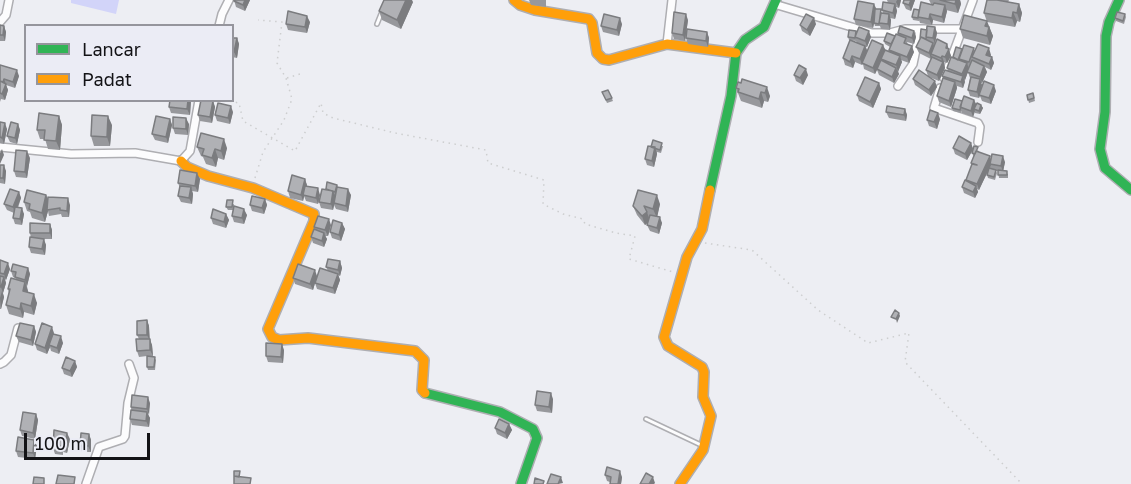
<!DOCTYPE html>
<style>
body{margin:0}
#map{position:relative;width:1131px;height:484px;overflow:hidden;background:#edeef3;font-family:"Golos Text",sans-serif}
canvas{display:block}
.legend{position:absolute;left:24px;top:24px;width:210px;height:78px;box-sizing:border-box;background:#ebecf5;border:2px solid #95959c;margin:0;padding:8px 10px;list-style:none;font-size:18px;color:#131316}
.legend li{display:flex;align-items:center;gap:12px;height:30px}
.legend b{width:30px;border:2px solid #95959c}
.scale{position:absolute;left:24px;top:433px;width:126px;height:27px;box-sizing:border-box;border:3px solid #131316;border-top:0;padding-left:8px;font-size:18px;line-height:21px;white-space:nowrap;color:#131316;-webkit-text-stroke:4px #ebecf5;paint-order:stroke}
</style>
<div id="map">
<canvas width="1131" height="484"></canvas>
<ul class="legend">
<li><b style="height:8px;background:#30b455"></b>Lancar</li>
<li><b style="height:8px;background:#ff9f0a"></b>Padat</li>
</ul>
<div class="scale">100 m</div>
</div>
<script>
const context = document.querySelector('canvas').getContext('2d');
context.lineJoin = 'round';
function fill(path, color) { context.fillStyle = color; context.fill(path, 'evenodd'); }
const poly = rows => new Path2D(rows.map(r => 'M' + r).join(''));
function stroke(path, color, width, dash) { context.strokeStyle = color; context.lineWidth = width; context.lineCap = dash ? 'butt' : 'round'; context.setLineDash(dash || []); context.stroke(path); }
const green = poly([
 [71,0,119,0,116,14,71,3]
]);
const path = poly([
 [287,78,300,74],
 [224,100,239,103,243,121,295,151,321,103,323,113,333,118,395,133,486,150,488,163,544,180,543,204,563,214,583,219,585,224,616,233,635,236,629,259,673,272],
 [255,178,263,152,284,120,292,99,286,78,277,63,282,22,258,20],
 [705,243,752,250,818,310,868,343,909,333,905,362,1022,484]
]);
const lane = poly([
 [377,24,381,14],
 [646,419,701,445]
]);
const street = poly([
 [774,4,872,33,890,33,905,29,962,29],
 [0,22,6,15,9,0],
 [219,26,222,14,229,0],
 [667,44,672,0],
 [944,78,973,0],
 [898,86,913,64,920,30],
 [940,88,934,108,978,123,980,127,978,142],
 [0,147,71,154,135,153,181,161,190,151,199,100],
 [0,364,4,362,11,355,18,328],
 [86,484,99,447,123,439,125,436,128,403,134,378,129,364]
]);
const fast = poly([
 [1119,0,1109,22,1106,36,1105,112,1100,149,1105,168,1131,190],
 [710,190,731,96,736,53,745,40,764,27,776,0],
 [425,393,500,412,533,429,537,438,521,484]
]);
const slow = poly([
 [514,0,520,5,535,10,589,19,592,23,597,53,603,59,609,60,667,44,736,53],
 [181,161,187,167,208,176,253,188,314,214,314,221,268,329,272,337,279,340,308,338,415,351,424,360,422,390,425,393],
 [680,484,703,450,711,416,703,397,704,372,702,367,668,346,664,337,687,257,702,229,710,190]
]);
const wall = poly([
 [234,0,250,0,245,11,236,7],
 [529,0,546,0,546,7,531,5],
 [887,0,901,0,899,8,896,7,897,11,895,19,890,18,891,20,890,30,881,29,880,26,875,26,874,23,873,28,856,25,854,19,876,9,883,13,882,10,888,3],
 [904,0,915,0,911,11,906,9,903,3],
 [929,0,960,0,961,4,958,13,946,10,947,11,944,23,933,20,932,25,920,23,919,20,919,21,913,20,912,17,919,10,931,4],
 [987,0,1009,0,1008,2,1019,4,1022,13,1020,22,1017,21,1015,27,987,22,984,13],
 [413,2,401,29,382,20,379,11],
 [1125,14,1126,17,1124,24,1116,21,1115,18],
 [688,20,685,41,674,39,672,33],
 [310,22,307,33,288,30,286,24],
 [622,24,619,36,603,32,601,26],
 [816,24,810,36,802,31,800,25],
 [0,25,4,26,6,32,5,41,0,41],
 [935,27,937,33,935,42,947,44,951,56,947,63,944,62,944,64,945,68,939,81,929,77,937,87,931,96,915,85,913,79,928,76,926,70,931,59,919,53,916,47,927,30],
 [989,27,993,36,990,45,963,38,960,29],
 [914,31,916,37,914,44,907,42,908,45,914,52,909,63,901,60,902,62,898,71,899,74,894,83,879,75,877,70,875,74,864,69,863,64,862,65,855,62,853,68,845,65,843,58,857,43,856,41,849,40,848,37,857,32,871,37,867,47,866,47,867,51,883,45,885,50,890,52,889,50,890,47,885,44,884,41,895,36,899,35,898,33],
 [707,32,709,38,708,47,688,44,686,38],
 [232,38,237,38,239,44,237,58,232,57],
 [962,49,975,50,991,55,990,56,992,57,994,63,991,70,985,67,987,72,982,83,981,83,982,85,981,90,996,91,991,104,982,101,980,96,979,98,970,96,968,90,970,78,968,72,965,80,963,88,957,86,957,88,951,107,939,102,937,96,943,78,942,76,948,71,947,68],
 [0,65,19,76,15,88,6,85,8,90,5,100,1,99,0,102],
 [794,75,808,75,803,85,796,81],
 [742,79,770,96,768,102,764,101,762,108,741,101,736,88,741,83],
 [879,83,881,89,873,108,859,101,857,95],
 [608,90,613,101,607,103,602,92],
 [1033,93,1035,101,1029,103,1027,95],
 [170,100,191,100,190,115,171,113,169,107],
 [974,100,976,104,981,105,983,108,980,114,975,113,975,111,973,117,962,113,962,111,961,113,953,111,952,108,962,101],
 [213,101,215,107,212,123,200,121,198,115],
 [905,109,907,115,906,121,889,118,886,112],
 [233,112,230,124,217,121,215,115],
 [59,116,62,125,60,150,48,149,45,139,40,139,37,130],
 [170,119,172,125,168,143,155,140,152,134],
 [940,119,937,129,929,126,927,120],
 [0,122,7,129,4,144,0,143],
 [18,124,20,130,17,144,10,142,7,136],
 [189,124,188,135,175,134,173,128],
 [112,125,110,146,94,146,91,136],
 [971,143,973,149,979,151,979,152,991,160,1005,162,1003,171,1008,174,1008,178,999,178,998,171,996,171,997,173,995,180,988,178,987,175,988,170,979,190,977,189,978,192,975,198,964,193,962,187,967,181,966,180,972,165,971,163,974,157,972,153,973,150,967,160,955,154,953,148],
 [663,146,661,153,657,152,657,154,654,167,647,165,645,159,651,147],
 [197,147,227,148,224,160,218,158,216,167,206,164,203,157,201,156],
 [30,158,27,178,16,177,14,171],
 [0,165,6,171,5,184,0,183],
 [200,179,198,192,192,191,193,194,192,204,181,202,178,196,180,188,178,183],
 [305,179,307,186,320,195,318,204,306,201,304,196,303,201,290,198,288,191],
 [337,185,338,187,351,195,348,212,336,209,334,205,333,210,321,208,319,202,326,190],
 [19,192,21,198,18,208,24,214,22,225,15,224,13,218,14,213,7,210,4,204],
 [46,195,48,199,70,205,69,217,62,217,61,214,49,216,48,211,45,222,32,218,30,212,27,211,24,202],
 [265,199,267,205,264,214,252,211,250,205],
 [234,204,234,207,247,215,244,224,234,222,232,216,233,210,228,210,226,207],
 [660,204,657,216,662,223,659,234,650,231,647,225,648,222,645,225,637,215,633,206],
 [226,214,229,220,226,228,213,224,211,218],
 [342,223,345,229,341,241,332,238,330,232],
 [50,224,52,230,52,239,43,239,46,245,45,255,31,253,29,247,31,238,30,233],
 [331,225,328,236,325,236,327,239,324,247,313,243,311,237,315,230,314,227],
 [0,260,10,269,6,280,5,279,6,283,3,293,4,297,1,309,0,309],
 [340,261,342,268,340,276,338,275,340,280,335,294,317,289,315,283,316,280,313,290,295,284,293,278,317,276,328,271,326,267],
 [28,268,30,274,27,286,28,292,37,303,34,315,24,312,23,318,9,314,6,305,9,293,8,289,16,279,15,278,13,277,11,271],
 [147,320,149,326,149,339,152,345,153,356,156,360,155,370,148,370,147,367,147,356,139,357,137,351,139,339,137,335],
 [34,326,36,332,33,346,19,342,16,336],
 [54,333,54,334,63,343,59,354,51,351,50,347,47,354,37,350,35,344],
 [284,350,283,363,268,362,266,356],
 [75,361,77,367,72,377,64,374,62,368],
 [553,399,552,413,537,411,535,405],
 [150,403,148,415,150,418,149,427,132,425,130,419,132,410,131,407],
 [36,414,38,420,35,439,22,436,20,430],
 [509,424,512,430,507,439,497,434,495,428],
 [89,434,91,440,91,452,82,452,80,446],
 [70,439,67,453,63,452,63,455,55,454,53,448],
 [34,440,37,446,35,459,18,457,16,451],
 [605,475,622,477,621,484,610,484,610,482,607,481]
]);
const shadedWall = poly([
 [245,0,250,0,245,11,243,5],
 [406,0,412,0,413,2,401,29,397,20],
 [897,0,901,0,899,8,896,2],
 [911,0,915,0,911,11,909,5],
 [956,0,960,0,961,4,958,13,955,4],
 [874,4,877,10,873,28,871,22],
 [895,4,897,11,895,19,893,13],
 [1019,4,1022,13,1020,22,1017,13],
 [945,5,947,11,944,23,942,17],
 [1013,12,1017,21,1015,27,1012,18],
 [686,14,688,20,685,41,683,35],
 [889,14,891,20,890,30,888,24],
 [930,14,933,20,932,25,929,19],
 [307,16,310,22,307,33,305,27],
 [620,18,622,24,619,36,617,30],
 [814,18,816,24,810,36,807,30],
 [987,21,993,36,990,45,987,36,985,26],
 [4,26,6,32,5,41,3,35],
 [935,27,937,33,935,44,933,38],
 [869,31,871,37,867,47,865,41],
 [914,31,916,37,914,44,912,38],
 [707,32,709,38,708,47,706,41],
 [237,38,239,44,237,58,234,52],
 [933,43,935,49,931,54,932,57,931,59,929,53],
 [947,44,951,56,947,63,945,57,946,48],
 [883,45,886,51,875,74,873,68],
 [865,46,868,52,862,65,860,59],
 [912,46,914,52,909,63,907,57],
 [989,48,991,55,988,61,986,55],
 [852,56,855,62,853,68,850,62],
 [900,56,902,62,898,72,896,65],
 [942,56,944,62,944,64,945,68,939,81,937,75,942,62,941,58],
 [992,57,994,63,991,70,989,64],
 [967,63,969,69,965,80,962,74],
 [984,66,987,72,982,83,980,77],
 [896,68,899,74,894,83,892,77],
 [806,69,808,75,803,85,800,78],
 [17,70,19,76,15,88,13,82],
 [963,76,965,82,963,88,961,82],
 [4,79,8,90,5,100,2,94,5,86,3,82],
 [980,79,982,85,979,98,977,92],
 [935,81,937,87,931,96,929,90],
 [955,82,957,88,951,107,949,101],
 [879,83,881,89,873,108,870,102],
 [994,85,996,91,991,104,989,98],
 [767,87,770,96,768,102,765,93],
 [761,92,764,101,762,108,759,99],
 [188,100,191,100,190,115,187,109],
 [974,100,977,106,974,109,975,111,973,117,971,111],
 [213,101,215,107,212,123,210,117],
 [981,105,983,108,980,114,979,111],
 [231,106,233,112,230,124,228,118],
 [905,109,907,115,906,121,904,115],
 [938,113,940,119,937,129,934,122],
 [59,116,62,125,60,150,56,141],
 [108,116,112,125,110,146,107,137],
 [186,118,189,124,188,135,186,129],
 [170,119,172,125,168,143,166,137],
 [5,123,7,129,4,144,2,138],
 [18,124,20,130,17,144,15,138],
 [224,139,227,148,224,160,221,151],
 [971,143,973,149,967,160,965,154],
 [655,147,657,154,654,167,652,161],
 [2,149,4,155,0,164,0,153],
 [215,149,218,158,216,167,212,158],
 [27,151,30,158,27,178,25,172],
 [990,156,992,163,979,190,977,184],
 [1003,156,1005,162,1003,172,1001,166],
 [4,165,6,171,5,184,3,178],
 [197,173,200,179,198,192,195,186],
 [305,179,307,185,303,201,301,195],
 [976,186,978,192,975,198,973,192],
 [191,187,193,194,192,204,189,198],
 [318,188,320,195,318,204,316,198],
 [348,189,351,195,348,212,346,206],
 [333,191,336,197,333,210,331,204],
 [19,192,21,198,15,213,13,207],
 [46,195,50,204,47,210,48,211,45,222,42,213],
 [657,195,660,204,657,218,653,209],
 [68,198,70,205,69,217,67,211],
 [265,199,267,205,264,214,262,208],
 [22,208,24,214,22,225,20,219],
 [244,209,247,215,244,224,242,218],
 [647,212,650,221,645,225,642,216],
 [226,214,229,220,226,228,224,222],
 [660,217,662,223,659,234,657,228],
 [329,219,331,225,328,236,325,230],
 [342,223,345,229,341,241,339,235],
 [50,224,52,230,52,239,50,233],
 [324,233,327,239,324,247,322,241],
 [44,239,46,245,45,255,42,249],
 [340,261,342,268,340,276,338,270],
 [8,263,10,269,6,280,4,274],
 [28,268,30,274,27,286,25,280],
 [315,270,317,276,313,290,310,284],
 [338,274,340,280,335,294,333,288],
 [4,277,6,283,3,293,1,287],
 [25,282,28,291,26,300,23,291],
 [2,291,4,297,1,309,0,298],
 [34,294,37,303,34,315,31,306],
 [21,303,24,312,23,318,20,309],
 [899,313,900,316,897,323,896,319],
 [147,320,149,326,150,341,147,335],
 [34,326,36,332,33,346,31,340],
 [52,327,54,333,50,346,49,345,50,347,47,354,45,348],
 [61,336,63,343,59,354,57,348],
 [150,339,152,345,153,356,150,350],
 [282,344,284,350,283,363,281,357],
 [75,361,77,367,72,377,70,371],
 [551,393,553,399,552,413,549,407],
 [148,397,150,403,149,415,147,409],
 [147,412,150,418,149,427,146,421],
 [36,414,38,420,35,439,33,433],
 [509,424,512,430,507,439,505,433],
 [67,433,70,439,67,453,65,447],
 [89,434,91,440,91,452,88,446],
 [34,440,37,446,35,459,33,453],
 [620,471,622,477,621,484,618,484],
 [561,477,563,483,558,484],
 [653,477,655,483,654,484,649,484]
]);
const building = poly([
 [234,0,245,0,243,5,234,1,234,0],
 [384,0,406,0,397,20,379,11,384,0],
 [904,0,911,0,909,5,903,3,904,0],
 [940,0,956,0,955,4,940,0],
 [987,0,997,0,1019,4,1017,13,1013,12,1012,18,984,13,987,0],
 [858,1,874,4,871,22,854,19,858,1],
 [883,2,895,4,893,13,882,10,883,2],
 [921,2,933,5,934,3,945,5,942,17,930,14,929,19,918,17,921,2],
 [875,9,881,9,879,24,874,23,875,9],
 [914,9,919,10,918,18,912,17,914,9],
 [288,11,307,16,305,27,286,24,288,11],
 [674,12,686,14,683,35,672,33,674,12],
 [1117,12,1125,14,1123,21,1115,18,1117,12],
 [881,13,889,14,888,24,879,23,881,13],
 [604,14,620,18,617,30,601,26,604,14],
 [806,14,814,18,807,30,800,25,806,14],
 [964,15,987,21,985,26,989,27,987,36,960,29,964,15],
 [0,25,4,26,3,35,0,35,0,25],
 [900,26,914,31,912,38,898,33,900,26],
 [927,26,935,27,933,38,926,37,927,26],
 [859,27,869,31,865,41,855,37,859,27],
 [687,29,707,32,706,41,686,38,687,29],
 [921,29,927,30,926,39,921,37,920,39,921,29],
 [849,30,856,31,855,38,848,37,849,30],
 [887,33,895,36,891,44,884,41,887,33],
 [896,34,906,38,904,43,912,46,907,57,889,50,896,34],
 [921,37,933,43,929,53,916,47,921,37],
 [232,38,237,38,234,52,232,51,232,38],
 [937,39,947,44,946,48,949,49,945,57,942,56,941,58,931,54,937,39],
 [850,40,865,46,860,59,852,56,850,62,843,58,850,40],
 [872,40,883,45,873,68,862,63,872,40],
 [978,44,989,48,986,55,992,57,989,64,972,57,978,44],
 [964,45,974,48,969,62,959,59,964,45],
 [956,47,962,49,958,60,953,57,956,47],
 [885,50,900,56,896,65,881,59,885,50],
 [932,57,943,62,937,75,926,70,932,57],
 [951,57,967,63,962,74,947,68,951,57],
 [881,60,896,68,892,77,877,69,881,60],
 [972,60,984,66,980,77,967,72,972,60],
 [0,65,17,70,13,82,4,79,3,82,0,81,0,65],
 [799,65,806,69,800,78,794,75,799,65],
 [919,70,935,81,929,90,913,79,919,70],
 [945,70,963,76,961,82,942,76,945,70],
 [865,77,879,83,870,102,857,95,865,77],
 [971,77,980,79,977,92,968,90,971,77],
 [943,78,955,82,949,101,937,96,943,78],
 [742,79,767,87,765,93,761,92,759,99,738,92,739,89,736,88,738,82,741,83,742,79],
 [0,81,6,84,2,94,0,93,0,81],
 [984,81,994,85,989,98,979,95,984,81],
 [608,90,612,98,606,100,602,92,608,90],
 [1033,93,1034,98,1028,100,1027,95,1033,93],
 [964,96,974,100,971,111,960,107,964,96],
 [955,99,962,101,960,110,952,108,955,99],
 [170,100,188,100,187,109,169,107,170,100],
 [201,100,213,101,210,117,198,115,201,100],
 [218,103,231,106,228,118,215,115,218,103],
 [977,103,981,105,979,111,974,109,977,103],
 [887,106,905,109,904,115,886,112,887,106],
 [930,110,938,113,934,122,927,120,930,110],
 [39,113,59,116,56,141,44,140,45,130,37,130,39,113],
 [92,115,108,116,107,137,91,136,92,115],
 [156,116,170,119,166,137,152,134,156,116],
 [173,117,186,118,186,129,173,128,173,117],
 [0,122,5,123,2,138,0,137,0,122],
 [11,122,18,124,15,138,7,136,11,122],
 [201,133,224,139,221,151,215,149,212,158,202,155,204,149,197,147,201,133],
 [959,136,971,143,965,154,953,148,959,136],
 [653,140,662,143,660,150,651,147,653,140],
 [648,146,655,147,652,161,645,159,648,146],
 [974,146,978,147,975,154,972,153,974,146],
 [16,150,27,151,25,172,14,171,16,150],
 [976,151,990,156,977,184,966,180,972,164,977,165,971,163,976,151],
 [992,154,1003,156,1001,166,990,164,992,154],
 [0,165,4,165,3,178,0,178,0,165],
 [989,168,996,170,994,177,987,175,989,168],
 [180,170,197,173,195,186,178,183,180,170],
 [998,170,1007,171,1007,175,998,175,998,170],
 [292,175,305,179,301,195,288,191,292,175],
 [965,180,976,186,973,192,962,187,965,180],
 [327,182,337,185,335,192,326,189,327,182],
 [180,186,191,187,189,198,178,196,180,186],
 [305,186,318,188,316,198,303,195,305,186],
 [337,187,348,189,346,206,334,203,337,187],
 [10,189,19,192,13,207,4,204,10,189],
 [322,189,333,191,331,204,319,202,322,189],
 [27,190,46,195,42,213,29,209,30,204,24,202,27,190],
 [638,190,657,195,653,209,644,206,647,212,642,216,633,206,638,190],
 [252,196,265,199,262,208,250,205,252,196],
 [48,197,68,198,67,211,60,210,60,208,47,210,48,197],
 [227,200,233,200,232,207,226,207,227,200],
 [234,206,244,209,242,218,232,216,234,206],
 [15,207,22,208,20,219,13,218,15,207],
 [213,209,226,214,224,222,211,218,213,209],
 [650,215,660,217,657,228,647,225,650,215],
 [318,216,329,219,325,230,314,227,318,216],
 [333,220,342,223,339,235,330,232,333,220],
 [30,223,50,224,50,233,30,233,30,223],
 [314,229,324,233,322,241,311,237,314,229],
 [30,237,44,239,42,249,29,247,30,237],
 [328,259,340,261,338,270,326,267,328,259],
 [0,260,8,263,4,274,0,273,0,260],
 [13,264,28,268,25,280,15,277,16,272,11,271,13,264],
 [298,264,315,270,310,284,293,278,298,264],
 [320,268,338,274,333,288,315,283,320,268],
 [0,276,4,277,1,287,0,287,0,276],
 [11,278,25,282,23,291,34,294,31,306,21,303,20,309,6,305,10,289,8,289,11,278],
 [895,310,899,313,896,319,891,317,895,310],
 [147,320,147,335,137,335,137,321,147,320],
 [20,323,34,326,31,340,16,336,20,323],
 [42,323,52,327,45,348,35,344,42,323],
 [53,334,61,336,57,348,49,345,53,334],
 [136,339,150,339,150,350,137,351,136,339],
 [266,343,282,344,281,357,266,356,266,343],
 [147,356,155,357,154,367,147,367,147,356],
 [66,357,75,361,70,371,62,368,66,357],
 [537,391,551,393,549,407,535,405,537,391],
 [132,395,148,397,147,409,131,407,132,395],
 [131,410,147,412,146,421,130,419,131,410],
 [23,412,36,414,33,433,20,430,23,412],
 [499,419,509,424,505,433,495,428,499,419],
 [54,430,67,433,65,447,61,446,60,449,53,448,54,430],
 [81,433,89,434,88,446,80,446,81,433],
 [18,437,34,440,33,453,16,451,18,437],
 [607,467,620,471,618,484,610,484,611,477,605,475,607,467],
 [234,471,240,471,239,477,234,476,234,471],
 [646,473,653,477,649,484,640,484,646,473],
 [551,474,561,477,558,484,547,484,551,474],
 [58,475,75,477,74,484,56,484,58,475],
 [234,476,251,478,250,484,234,484,234,476],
 [34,477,44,478,44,484,33,484,34,477],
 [535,478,544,481,543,484,534,484,535,478]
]);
fill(green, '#d2d4f9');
stroke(lane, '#aeaeb2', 6);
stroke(street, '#aeaeb2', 10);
stroke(fast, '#aeaeb2', 12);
stroke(slow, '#aeaeb2', 12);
stroke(path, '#cdcecf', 1.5, [1.5, 4.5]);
stroke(lane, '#fcfcfd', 3);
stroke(street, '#fcfcfd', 7);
stroke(fast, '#30b455', 9);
stroke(slow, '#ff9f0a', 9);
fill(wall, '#97989c');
fill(shadedWall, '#7b7c7f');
fill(building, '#b0b1b5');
stroke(building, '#7b7c7f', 1.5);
</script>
